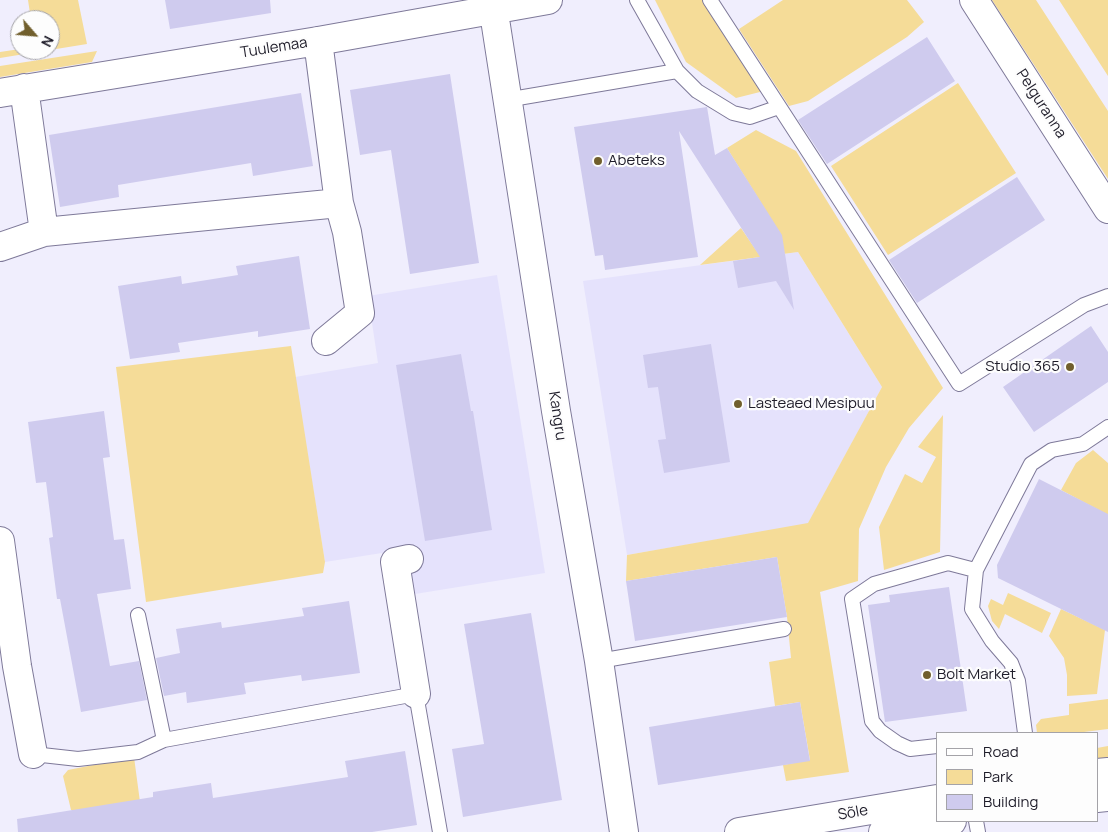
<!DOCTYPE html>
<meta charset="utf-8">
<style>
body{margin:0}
#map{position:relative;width:1108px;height:832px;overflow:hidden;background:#f0eefd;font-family:Manrope,sans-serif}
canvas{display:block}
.legend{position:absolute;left:936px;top:732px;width:162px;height:90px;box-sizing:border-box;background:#fdfdfd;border:1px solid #a4a3a8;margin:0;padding:6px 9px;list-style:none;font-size:15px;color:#1e1c29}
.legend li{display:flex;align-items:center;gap:10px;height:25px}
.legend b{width:25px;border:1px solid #a4a3a8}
.north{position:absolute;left:10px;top:10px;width:50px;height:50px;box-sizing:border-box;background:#fdfdfd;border:1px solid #a4a3a8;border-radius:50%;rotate:117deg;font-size:14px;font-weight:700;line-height:20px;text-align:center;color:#1e1c29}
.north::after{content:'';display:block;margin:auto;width:18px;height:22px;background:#715f2d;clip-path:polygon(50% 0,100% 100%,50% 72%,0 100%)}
</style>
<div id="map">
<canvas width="1108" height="832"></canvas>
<ul class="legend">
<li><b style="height:6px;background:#fff"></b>Road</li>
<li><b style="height:14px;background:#f5dc98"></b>Park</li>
<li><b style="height:14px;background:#cfcbee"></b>Building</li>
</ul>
<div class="north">N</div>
</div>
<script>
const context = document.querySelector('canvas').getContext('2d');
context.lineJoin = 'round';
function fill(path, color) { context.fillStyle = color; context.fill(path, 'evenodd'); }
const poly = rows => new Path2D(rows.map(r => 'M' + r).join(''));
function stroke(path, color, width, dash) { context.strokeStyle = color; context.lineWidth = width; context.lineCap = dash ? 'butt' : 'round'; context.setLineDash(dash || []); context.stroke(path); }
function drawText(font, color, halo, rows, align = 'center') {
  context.font = font + ' Manrope,sans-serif'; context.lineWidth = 4.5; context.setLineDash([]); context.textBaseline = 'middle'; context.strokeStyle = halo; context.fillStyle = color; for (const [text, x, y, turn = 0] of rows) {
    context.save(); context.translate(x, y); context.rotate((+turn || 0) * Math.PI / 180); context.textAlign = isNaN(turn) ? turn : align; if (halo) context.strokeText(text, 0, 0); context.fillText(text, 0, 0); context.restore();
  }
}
const built = poly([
 [798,252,882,387,808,524,627,555,583,281],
 [497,275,545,573,415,594,407,549,325,562,295,377,378,363,368,296]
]);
const green = poly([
 [28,0,78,0,87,44,50,50,50,20,31,20],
 [655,0,710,0,768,90,736,98,686,62],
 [783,0,907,0,924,22,907,37,808,101,789,106,739,29],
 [992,0,1036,0,1108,111,1108,179],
 [1059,0,1108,0,1108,76],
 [20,49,20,50,49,50,0,58,0,52],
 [97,51,92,62,0,77,0,66],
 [958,83,1016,173,888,255,831,166],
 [756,130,796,151,943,388,909,428,886,467,859,529,858,581,820,592,849,772,786,781,783,765,810,760,800,702,775,706,769,662,791,658,787,617,777,557,626,581,627,555,808,523,882,387,798,252,700,265,741,228,758,253,782,237,727,148],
 [291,346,325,562,323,573,146,602,116,367],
 [943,415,940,552,884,570,879,527,905,474,922,483,936,457,918,447],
 [1093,450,1108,463,1108,515,1061,490,1076,463],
 [1008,593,1051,613,1042,633,1005,614,999,629,992,621,988,606,991,599,1003,605],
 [1061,609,1105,630,1097,694,1067,696,1067,675,1064,658,1049,636],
 [1108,699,1108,729,1076,733,1037,733,1036,725,1041,719,1069,715,1069,704],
 [1108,746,1108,758,1097,760,1097,748],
 [134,757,144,832,71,810,63,776,68,770]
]);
const building = poly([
 [165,0,270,0,271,13,170,29],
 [927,37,955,81,827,164,798,120],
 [450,74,479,263,410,274,391,150,360,155,350,90],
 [301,93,313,166,253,176,251,163,118,185,119,197,60,207,49,135],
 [707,107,715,155,727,148,782,235,794,310,776,281,738,288,733,261,760,257,679,131,698,257,605,270,603,255,595,256,574,127],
 [1017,177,1045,220,917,303,889,260],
 [299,256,310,329,258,337,258,331,178,343,180,352,130,359,118,286,181,276,182,284,238,275,236,266],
 [1091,326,1108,352,1108,382,1034,432,1003,387],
 [711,344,730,462,664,473,658,440,666,439,658,387,648,388,643,355],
 [461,354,471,411,473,411,492,530,425,541,396,365],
 [104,411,110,457,103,458,114,540,124,539,131,589,97,594,110,666,139,661,147,700,81,712,60,599,57,599,49,538,53,537,46,482,36,483,28,422],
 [1039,479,1108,514,1108,632,998,578,997,565],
 [777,557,787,617,635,641,626,581],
 [949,587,967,711,885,722,868,605,890,602,889,595],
 [349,601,360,673,302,681,301,675,244,683,246,694,187,703,186,692,164,696,156,658,180,653,176,629,221,622,222,628,304,616,302,608],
 [531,613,562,800,463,817,452,749,484,744,464,624],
 [800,702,810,761,658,785,649,727],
 [405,751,417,825,372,832,18,832,17,819,153,797,153,792,211,783,213,798,348,777,345,761]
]);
const service = poly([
 [637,0,677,71,697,91,733,113,750,117,779,107],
 [710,0,959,384,1084,305,1108,296],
 [506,100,677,71],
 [138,615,164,740],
 [599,661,784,629],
 [1025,733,1018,681,1011,663,992,641,972,609,976,570,1031,464,1052,450,1083,444,1108,427],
 [937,746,910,749,897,743,880,731,872,721,852,599,874,584,948,563,971,569],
 [33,754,78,759,138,752,164,740,416,694,440,832],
 [976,821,978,832]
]);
const minor = poly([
 [492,0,556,411,599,661,624,832],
 [974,0,1108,209],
 [318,41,339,203,347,232,360,313,326,341],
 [24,88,44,232],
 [0,93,318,41,548,0],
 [0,247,44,232,339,203],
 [0,541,17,666,33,754],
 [409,559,395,562,416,694]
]);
const secondary = poly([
 [1097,773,1108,772],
 [1097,798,1108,797],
 [739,832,937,799],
 [883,832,952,821]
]);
const markers = [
 [598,161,5,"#715f2d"],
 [1070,367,5,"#715f2d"],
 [738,404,5,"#715f2d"],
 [927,675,5,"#715f2d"]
];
const streetNames = [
 ["Tuulemaa",274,48,-9],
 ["Pelguranna",1041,104,57],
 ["Kangru",557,416,81],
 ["Sõle",853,813,-10]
];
const poiNames = [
 ["Abeteks",608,161],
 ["Studio 365",1060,367,"right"],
 ["Lasteaed Mesipuu",748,404],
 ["Bolt Market",937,675]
];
fill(built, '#e5e2fc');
fill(green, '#f5dc98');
fill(building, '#cfcbee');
stroke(service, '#7e7999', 16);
stroke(minor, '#7e7999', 30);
stroke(secondary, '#7e7999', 30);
stroke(service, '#fff', 14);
stroke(minor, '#fff', 28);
stroke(secondary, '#fff', 28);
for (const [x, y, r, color] of markers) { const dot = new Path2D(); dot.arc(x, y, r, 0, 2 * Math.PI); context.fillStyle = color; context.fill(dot); stroke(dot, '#fdfdfd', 2); }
drawText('15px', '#1e1c29', '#fdfdfd', streetNames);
drawText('15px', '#1e1c29', '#fdfdfd', poiNames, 'left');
</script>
